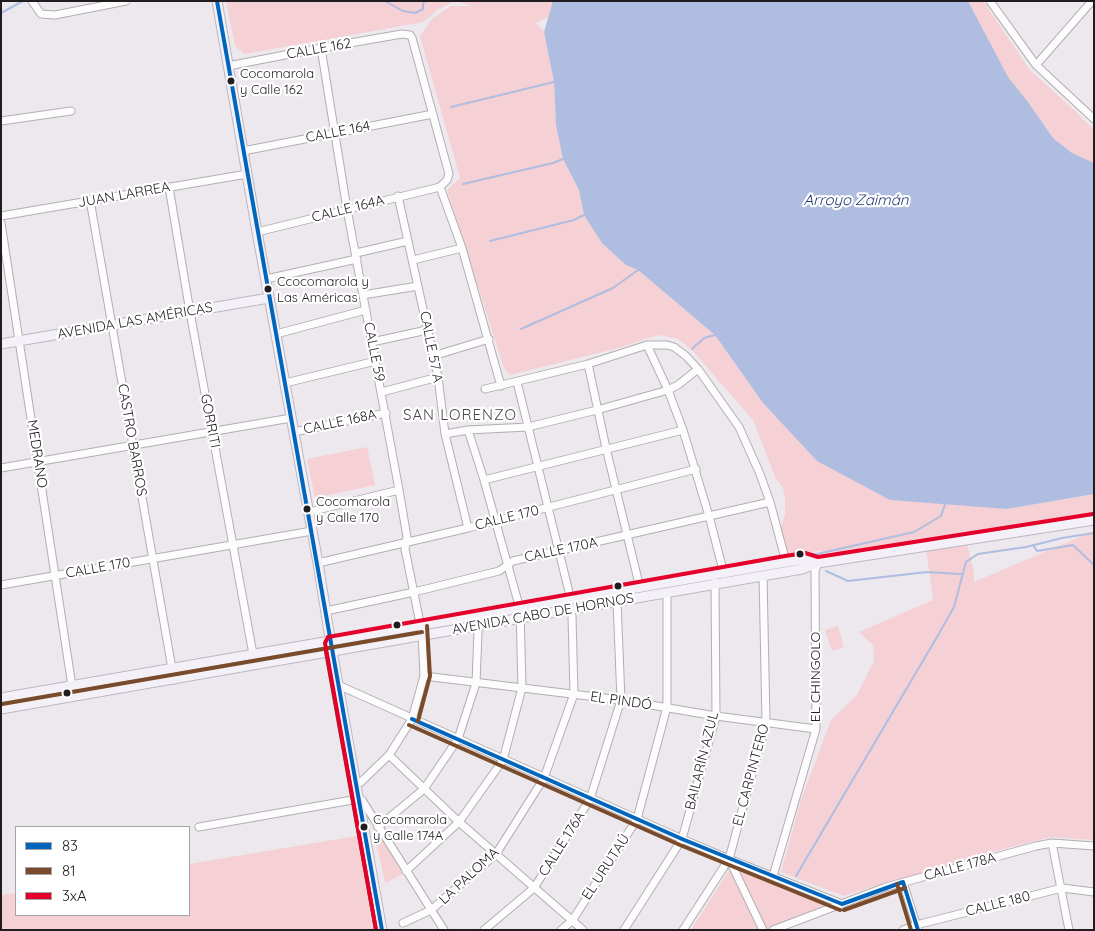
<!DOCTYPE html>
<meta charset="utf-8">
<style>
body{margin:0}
#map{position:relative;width:1095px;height:931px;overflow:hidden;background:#ede8ee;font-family:Quicksand,sans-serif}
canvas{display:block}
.frame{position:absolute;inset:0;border:2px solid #201c20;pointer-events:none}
.legend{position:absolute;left:15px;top:826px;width:175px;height:90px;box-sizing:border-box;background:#fff;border:1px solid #a6a4a6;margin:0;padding:6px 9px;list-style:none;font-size:15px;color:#201c20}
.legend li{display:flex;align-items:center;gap:10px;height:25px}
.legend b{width:25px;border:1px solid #a6a4a6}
</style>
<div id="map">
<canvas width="1095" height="931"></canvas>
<div class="frame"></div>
<ul class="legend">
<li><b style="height:6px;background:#0065bd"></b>83</li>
<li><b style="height:6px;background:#7a4b2a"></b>81</li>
<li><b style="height:6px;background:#e4002b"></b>3xA</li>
</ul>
</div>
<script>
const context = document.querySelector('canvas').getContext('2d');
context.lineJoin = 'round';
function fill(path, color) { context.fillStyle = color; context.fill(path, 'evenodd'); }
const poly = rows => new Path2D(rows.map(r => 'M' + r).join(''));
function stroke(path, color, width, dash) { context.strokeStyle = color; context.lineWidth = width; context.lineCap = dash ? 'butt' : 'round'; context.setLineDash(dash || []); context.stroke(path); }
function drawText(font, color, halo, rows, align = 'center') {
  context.font = font + ' Quicksand,sans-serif'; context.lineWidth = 4.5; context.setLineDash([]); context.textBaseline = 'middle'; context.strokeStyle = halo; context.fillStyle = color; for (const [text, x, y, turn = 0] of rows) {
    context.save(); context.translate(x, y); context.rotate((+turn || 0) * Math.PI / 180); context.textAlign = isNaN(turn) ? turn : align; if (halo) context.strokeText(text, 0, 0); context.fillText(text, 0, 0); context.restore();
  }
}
const green = poly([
 [226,1,455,1,439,9,423,22,245,54,235,46],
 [456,1,568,1,565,8,536,23,544,32,554,82,556,125,563,159,579,190,584,215,626,265,638,270,715,335,763,403,817,461,1007,509,1094,494,1094,513,967,533,966,540,974,573,974,582,1094,531,1094,840,1051,837,996,851,933,870,891,881,844,896,781,872,801,800,831,720,857,695,874,661,873,645,859,632,933,600,925,540,852,552,817,551,789,558,780,530,785,515,785,499,783,488,776,479,753,420,692,350,678,339,660,335,648,338,622,347,510,375,504,368,447,190,460,178,420,36,432,19,451,6,472,6],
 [968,1,983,1,1029,69,1075,111,1094,130,1094,163,1072,153,1053,138,1028,102,1008,77],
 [367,447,375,485,315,498,307,459],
 [838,626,844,647,832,651,825,630],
 [373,827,376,827,403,874,385,883],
 [357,836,373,930,1,930,1,895,16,893,16,915,189,915,189,864],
 [736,866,831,905,766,930],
 [730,869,758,930,691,930]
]);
const water = poly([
 [553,1,968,1,1008,77,1028,102,1053,138,1072,153,1094,163,1094,494,1007,509,890,500,817,461,763,403,715,335,638,270,626,265,602,243,584,215,579,190,563,159,556,125,554,82,544,32]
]);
const stream = poly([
 [385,1,403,11,415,13,423,9,423,4,425,1],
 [1,13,23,1],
 [451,107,554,82],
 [463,184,553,163,563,159],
 [490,241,574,220,584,215],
 [521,329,613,288,638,270],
 [692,349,704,338,715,335],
 [1033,545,1037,551,1073,545,1094,565],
 [791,555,817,554,914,532,941,516,945,504],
 [826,571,848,581,927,572,961,574],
 [796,876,937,637,954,607,966,562,978,554,1026,547,1062,538,1094,533]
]);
const minor = poly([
 [32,1,41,14,55,15,126,1],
 [990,1,1036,65,1094,119],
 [321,48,347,209,399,490,407,537,405,549,422,633,424,676,412,719,389,755,361,782,356,784],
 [1036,65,1092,1],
 [228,66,321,48,402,34,410,35,412,38,449,174,447,180,440,187],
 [1,121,71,111],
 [243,151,433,114],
 [169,187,190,312,253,654],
 [440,187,462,248,501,386],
 [398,196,438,377,445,434,468,528],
 [90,200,174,680],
 [1,216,247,174],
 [1,223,72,686],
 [257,232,440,187],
 [356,253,408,241],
 [413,260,462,248],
 [266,279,357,259],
 [363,295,418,286],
 [276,334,366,310],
 [372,342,427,330],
 [647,345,668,390,683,430,709,516,724,574],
 [433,356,489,339],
 [588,364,606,448,640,588],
 [517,382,571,600],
 [285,383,376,361],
 [485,389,588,364,647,345,667,345,674,347,686,356,698,369,739,427,760,474,770,502,786,562],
 [382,392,438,377],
 [294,432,386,413],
 [445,434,468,430,528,427,597,410,668,390,678,385,698,369],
 [1,468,291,418],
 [484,480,683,430],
 [309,512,399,490],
 [318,563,468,528,696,469],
 [1,585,312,531],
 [326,611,414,592,499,571,513,561,770,502],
 [424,676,621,700,716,716,816,729],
 [338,685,682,839,729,859,842,904],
 [389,755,459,822,583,930],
 [199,827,358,799,362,800,444,930],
 [378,827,424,789,458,739,476,683,478,632],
 [1052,843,1069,930],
 [729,859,763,930],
 [406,871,459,822,503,760,522,688,520,609,484,480,468,430],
 [773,876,816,729,815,571,818,563],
 [903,882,918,930],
 [403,923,431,910,496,854,544,778,574,694,572,616],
 [484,930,534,888,590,799,621,700,617,601,620,598,620,591],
 [561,930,572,921,637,819,667,707,667,593],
 [624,930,682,839,716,716,715,582],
 [683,930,729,859,766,722,763,575],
 [773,930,886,887,1036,846,1052,843,1094,846],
 [903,930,916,925,1062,888,1094,892]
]);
const major = poly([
 [217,1,257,232,318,563,332,651,382,930],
 [1,344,269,298],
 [1,698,786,562,805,559,818,563],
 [1,709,802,569,818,563,1094,520]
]);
const bus1 = poly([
 [217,1,382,930],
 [412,719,682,839,842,904],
 [903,882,918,930],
 [842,904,903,882]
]);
const bus2 = poly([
 [326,652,376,930],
 [2,704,422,632],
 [418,721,430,676,427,626],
 [409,725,680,845,840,910],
 [897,884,911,930],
 [844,910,905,888]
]);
const bus3 = poly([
 [376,930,325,643,328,637,785,556,805,553,818,557,1093,514]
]);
const markers = [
 [231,81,4.5,"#201c20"],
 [268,289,4.5,"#201c20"],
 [307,509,4.5,"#201c20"],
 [800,554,4.5,"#201c20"],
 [618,586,4.5,"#201c20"],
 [397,625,4.5,"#201c20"],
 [67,693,4.5,"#201c20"],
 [364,827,4.5,"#201c20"]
];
const busNames = [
 ["Cocomarola",240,74],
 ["y Calle 162",240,90],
 ["Ccocomarola y",277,282],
 ["Las Américas",277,298],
 ["Cocomarola",316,502],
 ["y Calle 170",316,518],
 ["Cocomarola",373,820],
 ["y Calle 174A",373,836]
];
const streetNames = [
 ["CALLE 162",319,49,-10],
 ["CALLE 164",338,132,-11],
 ["JUAN LARREA",124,195,-10],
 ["CALLE 164A",348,209,-14],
 ["AVENIDA LAS AMÉRICAS",135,321,-10],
 ["CALLE 57 A",431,347,79],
 ["CALLE 59",374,352,79],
 ["GORRITI",210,421,79],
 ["CALLE 168A",340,422,-12],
 ["CASTRO BARROS",132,440,80],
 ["MEDRANO",37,454,81],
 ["CALLE 170",507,518,-14],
 ["CALLE 170A",561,550,-12],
 ["CALLE 170",98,568,-10],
 ["AVENIDA CABO DE HORNOS",543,614,-10],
 ["EL CHINGOLO",816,677,-90],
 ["EL PINDÓ",621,701,8],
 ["BAILARÍN AZUL",702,761,-76],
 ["EL CARPINTERO",751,775,-75],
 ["CALLE 176A",562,844,-58],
 ["EL URUTAÚ",606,867,-57],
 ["CALLE 178A",960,867,-15],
 ["LA PALOMA",469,876,-43],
 ["CALLE 180",998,904,-14]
];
const waterNames = [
 ["Arroyo Zaimán",856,200]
];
const neighbourhoodNames = [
 ["SAN LORENZO",460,415]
];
fill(green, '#f5d0d4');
fill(water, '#afbde0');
stroke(stream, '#afbde0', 2);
stroke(minor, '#b2aeb3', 9);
stroke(major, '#bcb8c3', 11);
stroke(minor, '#fcfcfc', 7);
stroke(major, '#f3f1f7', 9);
stroke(bus1, '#0065bd', 4);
stroke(bus2, '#7a4b2a', 4);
stroke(bus3, '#e4002b', 4);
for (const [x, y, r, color] of markers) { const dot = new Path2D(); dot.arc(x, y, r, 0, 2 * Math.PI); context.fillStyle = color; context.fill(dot); stroke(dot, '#fff', 2); }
drawText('13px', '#201c20', '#fff', busNames, 'left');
drawText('14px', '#201c20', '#fff', streetNames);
drawText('italic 15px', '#263a75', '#fff', waterNames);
context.letterSpacing = '1px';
drawText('15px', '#4b444c', '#fff', neighbourhoodNames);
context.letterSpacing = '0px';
</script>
